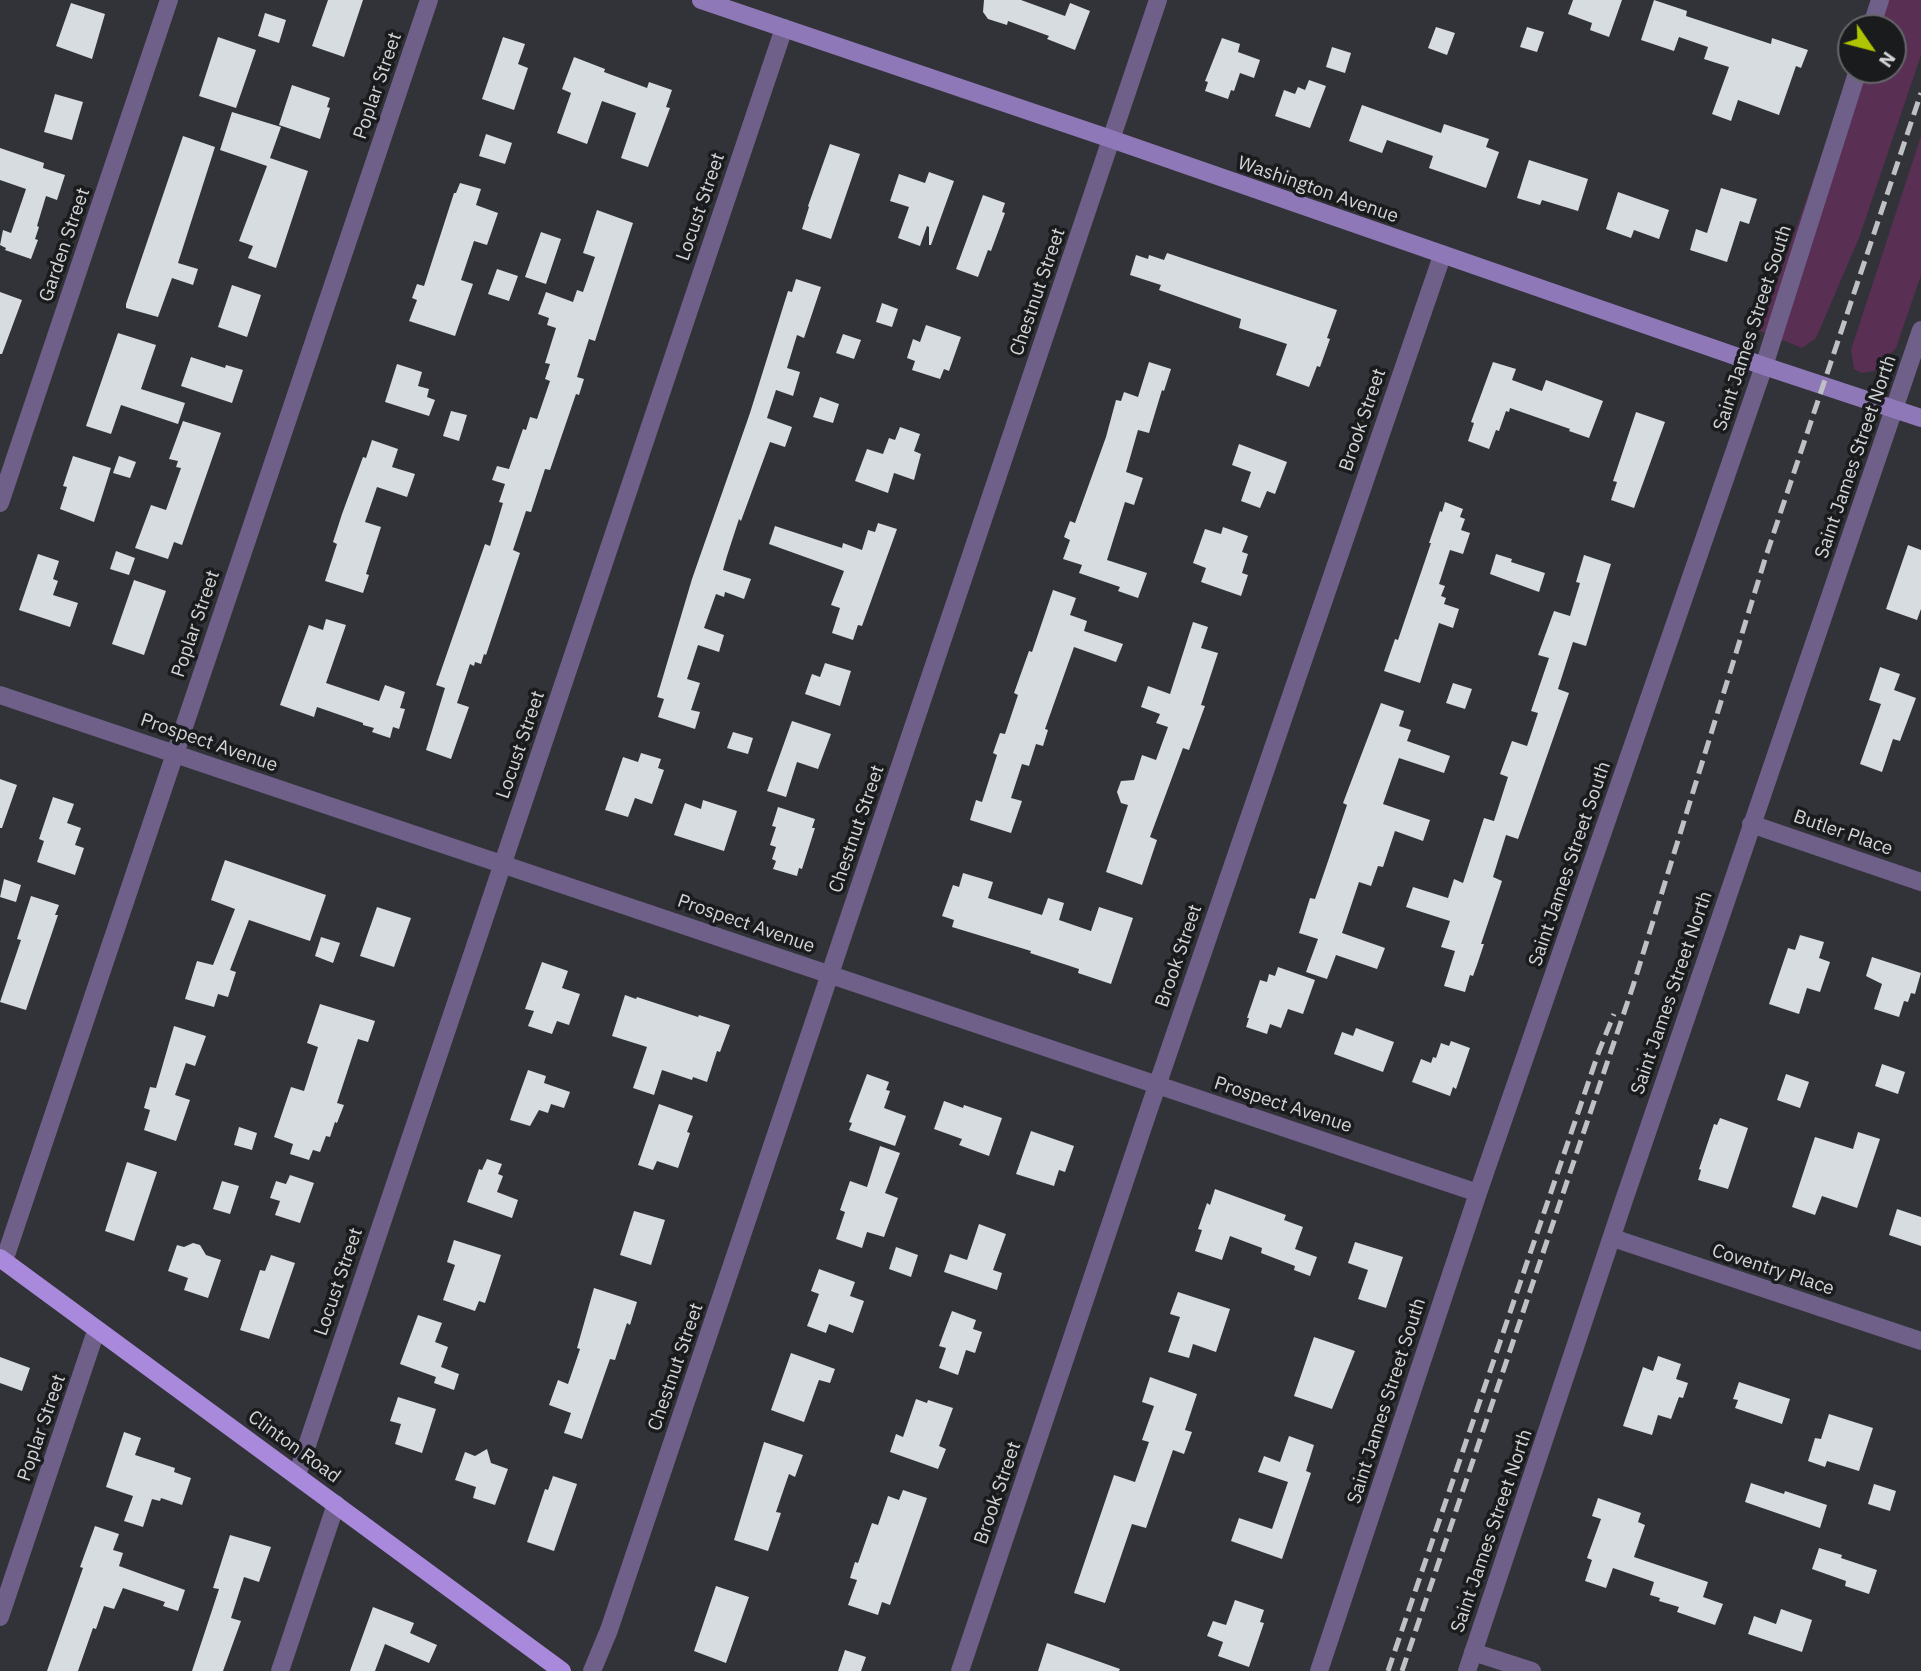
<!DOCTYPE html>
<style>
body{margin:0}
#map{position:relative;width:1921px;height:1671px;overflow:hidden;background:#323338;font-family:"IBM Plex Sans",sans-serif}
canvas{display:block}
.north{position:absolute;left:1837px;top:14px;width:70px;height:70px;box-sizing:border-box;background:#1a1b1d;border:2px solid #646568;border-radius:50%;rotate:125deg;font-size:19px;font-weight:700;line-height:28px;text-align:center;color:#d4d5d8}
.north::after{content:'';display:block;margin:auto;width:24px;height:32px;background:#b0c501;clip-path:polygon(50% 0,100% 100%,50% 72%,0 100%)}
</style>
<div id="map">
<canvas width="1921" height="1671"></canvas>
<div class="north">N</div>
</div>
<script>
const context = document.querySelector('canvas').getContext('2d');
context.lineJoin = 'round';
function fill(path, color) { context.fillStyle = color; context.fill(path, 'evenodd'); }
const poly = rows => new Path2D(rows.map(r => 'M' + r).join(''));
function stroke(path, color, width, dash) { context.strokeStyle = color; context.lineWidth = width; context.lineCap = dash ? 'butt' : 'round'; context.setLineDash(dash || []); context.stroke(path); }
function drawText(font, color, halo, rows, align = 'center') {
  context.font = font + ' "IBM Plex Sans",sans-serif'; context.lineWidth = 7; context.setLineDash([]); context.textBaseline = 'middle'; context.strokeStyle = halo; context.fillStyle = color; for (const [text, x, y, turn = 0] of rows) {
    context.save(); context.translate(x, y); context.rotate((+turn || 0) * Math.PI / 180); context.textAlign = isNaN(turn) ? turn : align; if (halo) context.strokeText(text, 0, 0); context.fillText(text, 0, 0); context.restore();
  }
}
const green = poly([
 [1876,0,1921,0,1921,55,1859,238,1816,338,1802,348,1760,331,1852,70,1893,70,1893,28,1866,28],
 [1921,136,1921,275,1896,348,1874,371,1862,373,1854,369,1851,350]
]);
const building = poly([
 [328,0,363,0,344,57,312,46],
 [984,0,1021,0,1065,16,1070,3,1090,11,1075,50,1047,39,1049,36,1008,21,1007,25,988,19,983,12],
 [1573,0,1622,0,1609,37,1590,30,1592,23,1568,14],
 [1654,0,1687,11,1686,16,1771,44,1772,38,1808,50,1801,68,1796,66,1779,115,1738,100,1731,121,1712,114,1729,67,1704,59,1708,47,1679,37,1674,51,1641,40],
 [71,3,105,14,92,59,56,46],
 [265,13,286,20,279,43,258,36],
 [1436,27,1455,33,1447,55,1428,48],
 [1527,27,1544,32,1537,52,1520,47],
 [218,37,256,50,236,108,199,96],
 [503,37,525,44,518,64,528,68,514,110,482,99],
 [1222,38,1240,44,1238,52,1260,60,1254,78,1240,73,1234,91,1231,90,1228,99,1205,91,1208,82,1205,81],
 [1332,47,1351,53,1345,73,1326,67],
 [574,57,605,69,604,72,647,88,649,82,672,90,666,107,670,108,648,167,621,158,636,113,602,101,587,144,557,133,571,93,562,89],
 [1309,80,1326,86,1310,128,1275,116,1284,90,1295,94,1298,87,1305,90],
 [292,85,330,98,327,107,330,108,320,139,279,125],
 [55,94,83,102,72,140,44,132],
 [1362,105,1441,133,1444,124,1489,139,1486,147,1499,152,1486,188,1429,168,1433,156,1387,140,1382,153,1349,141],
 [232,112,281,127,270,158,308,171,276,268,248,258,253,246,239,241,267,166,220,150],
 [486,134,512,143,505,164,479,156],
 [183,136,215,147,178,263,198,269,193,285,172,278,158,317,126,308,126,304],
 [830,144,860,154,831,239,802,229,809,207,808,206],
 [0,148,44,163,43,168,65,175,57,200,46,196,37,226,39,227,35,239,38,240,31,259,5,250,6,248,0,245,3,230,11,233,26,189,0,180],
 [1529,160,1588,179,1578,211,1542,200,1540,205,1517,198],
 [929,172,954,181,931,245,929,245,929,227,927,226,920,246,898,238,909,207,890,201,899,174,925,183],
 [460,183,481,189,476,205,498,213,487,245,474,241,461,280,473,284,455,336,409,321,417,300,412,298,417,284,424,286,454,193,456,193],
 [1721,188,1757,199,1749,224,1740,221,1727,262,1690,250,1696,229,1707,233],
 [1618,192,1669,210,1659,239,1634,230,1631,238,1606,229],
 [983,195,1005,203,1002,212,1005,213,991,251,988,250,978,277,956,269],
 [597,210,633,223,595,341,589,339,577,377,584,379,579,395,576,394,550,470,545,469,531,512,526,511,513,550,520,553,486,655,484,654,481,664,475,662,474,666,470,664,457,703,469,707,451,759,426,750,445,688,436,685,485,544,490,546,503,503,499,502,505,484,492,480,497,466,509,469,523,429,526,430,530,417,537,419,550,381,545,379,550,364,545,363,556,328,547,325,549,318,538,314,546,292,573,302,577,290,583,292,595,257,583,253],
 [541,232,561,239,546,284,525,277],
 [1167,253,1337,310,1327,338,1330,339,1320,367,1317,366,1309,387,1276,375,1287,344,1239,328,1241,319,1159,290,1161,285,1130,275,1136,255,1148,259,1149,255,1164,260],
 [497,269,518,276,509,301,488,294],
 [796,279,821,287,804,338,797,335,787,368,800,372,793,396,776,390,767,418,792,427,785,447,770,442,741,521,739,519,727,556,723,570,751,579,744,599,725,592,724,597,716,594,704,628,724,635,719,652,698,645,687,679,700,683,691,710,700,712,695,729,658,717,664,699,657,697,692,579,750,413,788,291,792,292],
 [232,285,261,295,247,337,218,327],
 [0,292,22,300,2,354,0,354],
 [882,303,898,309,892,327,876,322],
 [926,325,961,337,949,371,944,369,940,379,912,370,915,361,907,358,913,339,920,342],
 [118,333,156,345,141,389,185,403,178,424,121,405,111,434,86,426],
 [843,334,861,340,854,359,836,353],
 [191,357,225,368,226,365,243,370,232,403,181,386],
 [1149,362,1171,369,1164,391,1162,390,1149,433,1138,430,1126,472,1143,478,1134,505,1125,502,1107,560,1147,573,1138,598,1118,591,1120,587,1079,573,1082,565,1063,559,1070,540,1064,537,1070,521,1075,523,1106,437,1116,400,1121,401,1124,392,1138,397],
 [1493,362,1516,369,1512,380,1542,391,1546,380,1603,401,1589,438,1569,431,1570,429,1510,408,1509,412,1506,411,1499,431,1496,430,1489,449,1468,441,1474,423,1471,422],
 [397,364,422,372,418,386,429,389,427,397,435,400,429,416,385,402],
 [820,397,839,404,833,423,813,417],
 [451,411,467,415,459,441,443,436],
 [1636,412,1665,422,1634,508,1611,500,1617,482,1613,481],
 [183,421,221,433,182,545,174,542,168,559,135,548,151,505,166,510,181,468,176,467,178,461,169,459],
 [900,427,920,434,914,451,921,454,914,480,894,473,888,493,855,481,867,449,883,454,889,438,895,440],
 [372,440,398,449,392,467,415,474,407,497,377,487,365,522,381,527,366,574,369,575,363,593,325,581,337,544,333,542,342,514,363,457,366,458],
 [1239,444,1287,462,1275,494,1267,491,1260,508,1241,501,1251,472,1232,465],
 [73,456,111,468,94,522,60,509,67,487,63,486],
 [119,456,136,462,130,478,113,473],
 [1445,502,1463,509,1460,517,1465,519,1461,530,1470,533,1463,554,1450,550,1439,584,1445,586,1441,596,1446,598,1444,604,1459,609,1453,628,1439,623,1420,683,1384,671,1395,639,1398,640,1431,543,1429,543,1440,511,1442,512],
 [878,523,897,529,862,626,858,625,853,640,832,633,840,608,831,605,844,571,769,544,775,526,842,548,843,543,862,550,868,530,875,532],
 [1223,527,1248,536,1242,552,1248,554,1242,573,1248,575,1241,596,1201,582,1206,568,1193,563,1205,529,1221,534],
 [1908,545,1921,550,1921,609,1917,620,1886,609],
 [116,551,135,558,129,575,110,569],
 [38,554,59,561,53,579,58,581,53,595,78,603,70,627,19,610],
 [1496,554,1512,559,1511,562,1545,573,1539,592,1490,574],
 [1584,555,1611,564,1586,646,1573,642,1558,689,1569,693,1518,839,1506,835,1493,877,1502,881,1481,944,1484,944,1477,965,1473,976,1470,975,1465,992,1444,986,1455,951,1441,947,1450,921,1406,907,1413,887,1448,898,1454,879,1463,883,1484,818,1494,821,1508,777,1500,774,1512,741,1527,746,1538,713,1531,711,1549,658,1538,655,1554,611,1570,616,1580,583,1576,582],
 [134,580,166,591,144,655,112,644],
 [1053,590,1076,598,1070,615,1087,621,1084,631,1123,644,1116,662,1074,647,1045,729,1048,730,1043,746,1036,744,1029,766,1022,764,1011,798,1022,801,1011,833,970,820,976,800,982,802,997,755,993,753,1000,733,1005,734,1018,695,1014,693,1029,651,1032,652],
 [326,619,346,625,326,683,379,701,385,685,405,692,400,708,405,709,399,729,393,727,390,738,372,732,374,728,363,725,363,723,317,707,314,717,280,705,309,625,323,630],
 [1193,622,1208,627,1201,648,1218,653,1201,705,1205,706,1189,750,1183,748,1150,837,1157,840,1142,885,1106,872,1128,805,1121,803,1117,792,1121,781,1134,780,1142,755,1156,760,1168,727,1156,723,1160,714,1141,707,1148,686,1170,694],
 [825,663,851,671,840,706,805,694,812,674,820,677],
 [1880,667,1900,674,1894,690,1916,698,1900,741,1893,739,1882,772,1860,764,1881,704,1869,700],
 [1453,683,1472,689,1465,709,1446,703],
 [1381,703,1404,711,1399,726,1411,730,1407,741,1450,756,1444,773,1399,758,1383,804,1430,820,1423,841,1395,831,1383,867,1378,866,1371,886,1359,882,1342,933,1385,948,1377,969,1336,955,1327,979,1306,972,1318,939,1299,933,1310,898,1315,899,1325,870,1347,805,1343,803],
 [792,721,831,734,818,769,797,762,786,797,767,791],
 [733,732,753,738,748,754,727,748],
 [641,753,661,759,658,768,664,770,652,804,635,798,628,817,605,810,623,757,638,762],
 [0,779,17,785,2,828,0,828],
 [53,797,74,804,67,823,81,828,75,845,84,848,75,875,37,862,44,841,39,839],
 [703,800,737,811,724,851,674,835,685,803,701,809],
 [778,807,815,819,812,828,815,828,802,869,799,868,797,876,773,869,776,861,772,859,776,847,770,845,776,827,772,826],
 [225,860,326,895,310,941,249,920,230,970,236,972,228,997,218,994,214,1007,185,999,197,961,213,965,235,909,211,900],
 [963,873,993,882,988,898,1042,915,1048,898,1064,903,1059,920,1091,931,1099,907,1133,918,1111,984,1078,973,1079,969,1030,953,1031,951,952,927,954,920,942,916,953,885,959,887],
 [4,879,21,885,16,902,0,897],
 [31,896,59,905,55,915,58,915,26,1010,0,1002,21,940,17,939],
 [377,907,411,918,394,967,360,956],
 [1800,935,1824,942,1819,958,1830,962,1820,992,1807,988,1799,1014,1769,1004,1788,948,1795,950],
 [321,937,340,943,333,963,315,956],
 [1872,957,1921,973,1915,994,1911,993,1908,1002,1904,1001,1899,1017,1874,1009,1882,984,1866,976],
 [542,962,568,971,562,988,580,994,569,1025,557,1021,552,1034,528,1026,534,1011,525,1009],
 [1278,967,1315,980,1303,1014,1288,1009,1281,1028,1270,1024,1267,1034,1246,1027,1249,1018,1247,1018,1260,980,1267,982,1269,974,1275,976],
 [625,995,636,999,637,997,698,1017,699,1015,730,1025,720,1052,717,1051,707,1082,693,1077,692,1080,662,1070,654,1095,633,1088,647,1047,612,1036],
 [320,1004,375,1021,368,1042,358,1039,337,1103,344,1105,337,1123,335,1122,330,1137,326,1136,320,1152,313,1150,309,1160,290,1154,293,1144,274,1137,291,1087,304,1091,318,1047,307,1043],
 [174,1026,206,1036,195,1066,186,1063,175,1095,190,1100,176,1141,144,1130,150,1110,144,1108,150,1087,156,1088],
 [1356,1028,1394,1042,1383,1072,1334,1054,1342,1032,1353,1036],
 [1451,1041,1470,1048,1456,1089,1453,1087,1450,1096,1412,1082,1421,1059,1431,1063,1433,1057,1436,1058,1441,1043,1449,1046],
 [1882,1064,1905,1072,1898,1094,1875,1086],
 [528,1070,546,1076,544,1083,570,1092,564,1108,551,1104,548,1113,539,1110,530,1126,510,1120],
 [867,1074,889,1082,886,1090,890,1091,884,1108,906,1116,895,1146,849,1130,852,1123,849,1122],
 [1786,1074,1809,1082,1800,1108,1777,1100],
 [944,1101,963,1108,964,1105,1002,1118,989,1156,959,1145,962,1139,934,1129],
 [659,1104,693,1116,687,1132,690,1133,678,1168,657,1161,653,1170,638,1165],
 [1720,1118,1748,1128,1728,1189,1698,1180,1701,1170,1699,1169,1714,1124,1717,1125],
 [239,1127,257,1133,252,1150,234,1145],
 [1031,1131,1074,1146,1065,1172,1059,1170,1054,1186,1016,1174],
 [1858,1132,1880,1139,1857,1208,1822,1196,1815,1215,1792,1207,1815,1137,1853,1149],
 [880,1146,900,1153,885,1193,898,1198,884,1237,867,1232,862,1248,836,1239,845,1212,840,1210,850,1181,867,1187],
 [487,1159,502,1164,498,1174,503,1176,497,1192,518,1200,512,1218,467,1202,479,1169,482,1170],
 [127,1162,157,1172,134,1241,105,1231],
 [290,1175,314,1183,300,1223,275,1215,280,1201,270,1198,276,1181,286,1184],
 [222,1181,239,1186,230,1214,213,1209],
 [1215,1189,1286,1215,1284,1220,1303,1227,1295,1249,1317,1257,1310,1276,1294,1270,1295,1266,1261,1253,1262,1248,1230,1236,1222,1260,1195,1251,1202,1230,1198,1229,1207,1203,1210,1205],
 [1897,1209,1921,1217,1921,1246,1889,1235],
 [634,1211,665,1220,651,1265,620,1255],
 [979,1224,1006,1234,993,1270,1002,1273,997,1290,944,1272,950,1254,967,1260],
 [454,1240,501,1255,485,1303,479,1301,475,1311,443,1300,455,1265,447,1262],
 [1355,1242,1403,1257,1386,1308,1358,1299,1368,1270,1348,1263],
 [193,1243,200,1245,206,1255,221,1260,208,1298,184,1290,188,1278,168,1271,177,1245,184,1247],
 [896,1247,918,1255,911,1277,889,1269],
 [271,1255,295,1263,269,1339,240,1330,260,1270,265,1271],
 [819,1269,855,1282,850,1296,864,1301,853,1333,829,1324,826,1333,807,1326,819,1294,811,1291],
 [594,1288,637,1302,630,1325,627,1323,615,1360,610,1359,582,1439,564,1433,571,1413,549,1405,558,1380,568,1384,580,1349,577,1348],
 [1178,1292,1230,1309,1216,1352,1193,1344,1189,1358,1168,1352,1180,1317,1170,1314],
 [952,1311,976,1320,973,1329,982,1332,975,1353,966,1350,958,1375,939,1368,946,1348,939,1346],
 [418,1315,442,1323,435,1342,448,1347,441,1367,459,1374,454,1390,434,1383,436,1377,400,1364],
 [1314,1337,1355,1351,1332,1409,1294,1396],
 [791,1353,835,1369,830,1383,819,1380,804,1422,771,1410],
 [1658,1356,1681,1364,1676,1379,1688,1383,1683,1398,1679,1397,1671,1419,1658,1415,1652,1435,1623,1426,1643,1367,1653,1371],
 [0,1357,30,1368,22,1391,0,1383],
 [1150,1377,1197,1394,1185,1430,1192,1432,1184,1454,1173,1450,1146,1528,1132,1524,1105,1603,1074,1593,1114,1475,1135,1482,1149,1442,1142,1440,1154,1406,1142,1402],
 [1739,1382,1790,1399,1782,1424,1735,1408,1738,1400,1733,1399],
 [398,1397,436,1409,422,1453,395,1444,401,1424,390,1421],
 [916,1399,927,1403,928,1400,953,1408,939,1446,946,1449,938,1469,890,1452,896,1434,903,1437],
 [1829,1414,1873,1428,1859,1471,1827,1461,1825,1467,1808,1461,1815,1438,1821,1439],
 [124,1432,141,1438,135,1455,175,1468,174,1472,191,1478,182,1505,161,1498,160,1501,152,1499,143,1527,124,1521,133,1496,106,1487],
 [1289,1436,1314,1445,1306,1471,1311,1473,1282,1559,1231,1541,1239,1518,1272,1529,1288,1482,1258,1472,1264,1456,1280,1462],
 [764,1442,803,1455,795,1477,789,1474,776,1512,781,1513,768,1551,734,1540],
 [487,1449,491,1463,508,1469,495,1505,473,1498,476,1487,455,1480,465,1452,475,1456],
 [553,1476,577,1484,554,1551,527,1542,545,1489,548,1490],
 [1751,1483,1784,1494,1785,1491,1827,1505,1820,1528,1745,1502],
 [1874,1484,1896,1491,1890,1511,1868,1504],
 [903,1490,927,1498,890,1605,882,1602,878,1615,848,1605,857,1580,850,1578,855,1562,858,1563,872,1523,878,1525,888,1496,899,1500],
 [1598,1498,1641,1513,1638,1522,1645,1525,1634,1557,1708,1582,1703,1597,1723,1604,1715,1625,1677,1612,1679,1607,1659,1601,1660,1598,1650,1595,1654,1582,1613,1568,1606,1588,1585,1581,1592,1560,1587,1558,1601,1519,1592,1516],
 [95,1526,119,1534,113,1550,123,1553,119,1566,185,1590,178,1611,163,1606,165,1602,123,1588,114,1609,104,1606,96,1629,93,1628,78,1671,47,1671,83,1568,80,1567],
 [230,1535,271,1547,259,1582,244,1577,231,1618,241,1621,223,1671,192,1671,219,1589,213,1588],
 [1819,1548,1842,1555,1841,1558,1877,1570,1869,1594,1845,1586,1846,1581,1812,1569],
 [716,1586,749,1597,726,1663,694,1651],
 [1235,1600,1264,1610,1260,1622,1264,1623,1249,1667,1218,1656,1223,1642,1207,1636,1213,1621,1226,1625],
 [373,1607,414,1623,410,1633,437,1645,429,1663,385,1644,375,1671,350,1671],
 [1781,1609,1812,1620,1802,1652,1748,1634,1754,1616,1776,1624],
 [1047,1643,1120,1669,1119,1671,1038,1671],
 [845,1650,866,1657,861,1671,838,1671]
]);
const street = poly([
 [1871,28,1880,0],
 [0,503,169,0],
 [0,695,1478,1193],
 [1751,824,1921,882],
 [1613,1238,1921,1341],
 [4,1261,429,0],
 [297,1475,784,28],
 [0,1617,96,1331],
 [1473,1652,1532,1671],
 [280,1671,336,1504],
 [592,1671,609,1630,1158,0],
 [960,1671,1147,1115,1442,256],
 [1319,1671,1478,1193,1764,366,1858,70],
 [1467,1671,1623,1203,1921,330]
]);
const secondary = poly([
 [701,0,1111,139,1764,366,1921,418]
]);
const primary = poly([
 [0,1258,562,1671]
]);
const rail = poly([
 [1388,1671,1599,1051,1614,1014],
 [1402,1671,1633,986,1766,556,1921,93]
]);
const streetNames = [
 ["Poplar Street",378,86,-71],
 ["Washington Avenue",1318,190,19],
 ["Locust Street",701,207,-71],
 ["Garden Street",65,245,-71],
 ["Chestnut Street",1038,292,-71],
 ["Saint James Street South",1753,328,-72],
 ["Brook Street",1363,420,-71],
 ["Saint James Street North",1856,457,-71],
 ["Poplar Street",196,624,-71],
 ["Prospect Avenue",209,743,19],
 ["Locust Street",521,745,-71],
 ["Chestnut Street",857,829,-71],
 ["Butler Place",1843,833,19],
 ["Saint James Street South",1570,864,-71],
 ["Prospect Avenue",746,924,19],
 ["Brook Street",1179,956,-71],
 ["Saint James Street North",1672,993,-71],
 ["Prospect Avenue",1283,1105,18],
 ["Coventry Place",1773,1270,18],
 ["Locust Street",339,1282,-71],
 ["Chestnut Street",676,1367,-71],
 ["Saint James Street South",1387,1401,-72],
 ["Poplar Street",42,1428,-71],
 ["Clinton Road",294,1447,36],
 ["Brook Street",998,1493,-71],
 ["Saint James Street North",1492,1531,-71]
];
fill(green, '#592f54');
fill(building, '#d6dce0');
stroke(street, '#6e6088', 18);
stroke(secondary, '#8f78b7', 18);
stroke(primary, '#a889db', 18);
stroke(rail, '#bfc0c4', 5, [14, 7]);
drawText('19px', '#d4d5d8', '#1a1b1d', streetNames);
</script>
